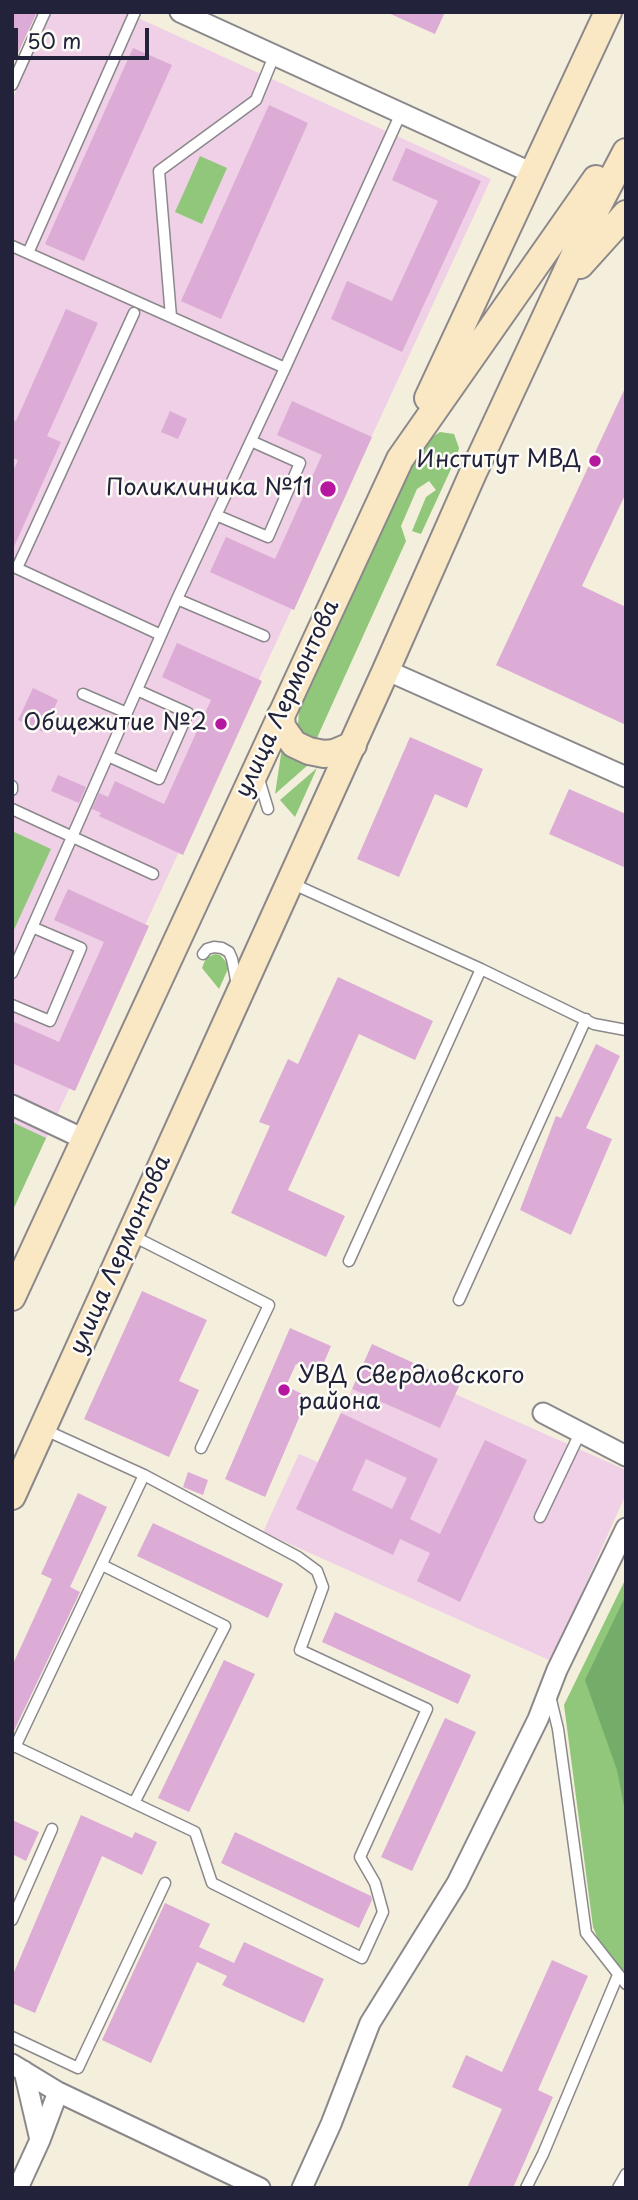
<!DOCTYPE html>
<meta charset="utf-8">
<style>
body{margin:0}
#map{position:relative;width:638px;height:2200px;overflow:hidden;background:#f4efdc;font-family:"Playpen Sans",sans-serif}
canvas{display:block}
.frame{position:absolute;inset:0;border:14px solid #22223b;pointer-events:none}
.scale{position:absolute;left:14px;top:28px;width:135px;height:32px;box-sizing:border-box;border:4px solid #22223b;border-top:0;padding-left:9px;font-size:21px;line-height:24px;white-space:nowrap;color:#22223b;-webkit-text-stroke:5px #fdfcf7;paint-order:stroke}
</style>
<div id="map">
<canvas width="638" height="2200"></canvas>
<div class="frame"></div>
<div class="scale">50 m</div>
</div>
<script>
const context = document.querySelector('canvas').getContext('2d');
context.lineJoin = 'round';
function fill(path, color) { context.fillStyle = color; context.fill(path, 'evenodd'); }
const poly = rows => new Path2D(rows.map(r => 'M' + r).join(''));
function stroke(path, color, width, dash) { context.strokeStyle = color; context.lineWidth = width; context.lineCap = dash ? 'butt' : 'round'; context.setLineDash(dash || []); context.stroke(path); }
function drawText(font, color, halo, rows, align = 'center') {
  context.font = font + ' "Playpen Sans",sans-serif'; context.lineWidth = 5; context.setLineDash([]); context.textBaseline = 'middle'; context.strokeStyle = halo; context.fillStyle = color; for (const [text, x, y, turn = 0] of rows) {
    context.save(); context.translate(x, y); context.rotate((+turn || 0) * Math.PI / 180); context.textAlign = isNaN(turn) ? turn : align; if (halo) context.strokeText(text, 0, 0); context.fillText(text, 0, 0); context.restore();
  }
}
const built = poly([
 [51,12,125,12,491,179,12,1212,12,100],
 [352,1389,440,1428,455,1394,626,1470,626,1494,551,1661,263,1532,299,1454,318,1462]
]);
const green = poly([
 [200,156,227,168,202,224,175,212],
 [440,432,454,434,459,448,457,456,421,534,412,531,426,497,436,490,429,481,417,489,401,526,406,541,316,740,305,736,298,725,299,710,417,451,421,444],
 [282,748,295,759,308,765,275,794],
 [317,768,295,817,280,800],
 [12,831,51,849,12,934],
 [215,954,220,955,228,964,228,969,219,989,202,968,206,958],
 [12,1122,46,1138,12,1212],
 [626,1578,626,1975,603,1951,593,1927,564,1705]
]);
const forest = poly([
 [626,1595,626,1816,617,1770,585,1680]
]);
const building = poly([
 [12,12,37,12,12,66],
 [386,12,445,12,435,34],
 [133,48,172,65,84,261,45,244],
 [269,105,308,123,221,319,181,301],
 [406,148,481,181,402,352,331,319,347,281,392,301,438,201,392,180],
 [66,309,98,323,47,436,61,442,12,551,12,473,18,460,12,458,12,419,16,421],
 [626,386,626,493,582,586,626,607,626,725,496,665],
 [292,401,372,437,294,610,210,572,226,537,275,559,322,455,277,435],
 [170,411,187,419,178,439,161,432],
 [177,643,262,681,183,855,99,816,101,813,92,809,99,793,108,797,115,781,164,804,211,700,162,677],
 [33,688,58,700,43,732,18,720],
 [410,737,483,769,467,808,435,794,399,877,357,859],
 [58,775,86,787,79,803,51,791],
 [569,789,626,814,626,868,549,834],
 [68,889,149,926,75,1091,12,1063,12,1021,59,1042,104,942,54,920],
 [338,977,433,1021,415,1060,359,1034,288,1190,345,1216,326,1257,231,1213,270,1126,259,1122,288,1059,298,1064],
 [596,1044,620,1056,586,1128,612,1139,571,1235,520,1210,556,1116,561,1118],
 [142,1291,207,1320,179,1381,199,1390,169,1457,84,1419],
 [290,1328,331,1346,319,1374,296,1364,286,1386,308,1397,265,1497,225,1479],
 [372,1344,460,1384,440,1428,352,1389],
 [341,1413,438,1459,410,1519,440,1534,485,1440,527,1460,460,1602,417,1581,430,1553,400,1539,393,1555,296,1509],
 [366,1459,407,1478,392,1509,352,1490],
 [188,1472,208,1480,203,1495,183,1487],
 [78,1493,107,1507,70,1587,80,1592,12,1735,12,1666,52,1579,41,1574],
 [153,1523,283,1584,268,1618,137,1556],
 [335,1612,471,1675,458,1704,322,1642],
 [224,1660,255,1674,189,1812,158,1798],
 [445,1718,476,1732,412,1871,381,1857],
 [81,1815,132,1838,135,1832,157,1842,142,1875,102,1856,35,2013,12,2003,12,1977],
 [12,1820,39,1832,26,1861,12,1854],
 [235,1832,371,1896,372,1900,359,1928,221,1863],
 [165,1903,210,1924,199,1947,234,1963,244,1942,324,1979,304,2023,222,1985,227,1976,197,1962,151,2063,102,2040],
 [552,1960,588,1976,538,2090,553,2097,513,2188,467,2188,502,2109,452,2087,466,2055,502,2072]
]);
const lane = poly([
 [12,85,45,12],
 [12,246,285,368],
 [28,253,135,12],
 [171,317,159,171,256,100,274,56],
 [216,515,268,537,300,463,251,441],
 [12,566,161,635],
 [17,568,134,313],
 [177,599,264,636],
 [83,694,127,713],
 [108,756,159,779,188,713,137,690],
 [258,776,268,809],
 [12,786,12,790],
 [12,809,153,874],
 [291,883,481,969,594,1024,626,1030],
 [203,954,207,949,214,947,222,948,229,952,232,959,237,985],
 [12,973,177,599,285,368,401,113],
 [12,1005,50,1021,81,948,32,927],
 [131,1235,269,1305,201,1448],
 [349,1261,481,969],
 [459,1300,586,1019],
 [540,1517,580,1433],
 [102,1565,225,1626,134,1803],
 [550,1696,558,1729,586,1933,626,1984],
 [12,1745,195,1832,212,1883,362,1958,383,1912,375,1883,360,1857,427,1709,300,1650,323,1587,317,1571,298,1557,144,1475,43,1429],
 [15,1747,144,1475],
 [12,1920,52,1829],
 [12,2037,78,2068,165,1883],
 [526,2188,543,2154,618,1975],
 [618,2188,626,2174]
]);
const street = poly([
 [180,12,532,173],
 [386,670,626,777],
 [12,1105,86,1140],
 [543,1413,626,1456],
 [12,2064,58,2092,260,2188],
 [24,2071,40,2140],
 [18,2188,40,2140,58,2092],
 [302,2188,331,2124,370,2023,457,1883,538,1719,557,1670,626,1528]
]);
const secondary = poly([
 [580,265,626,214],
 [428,398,608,12],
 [281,715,282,727,294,744,309,751,324,754,334,753,353,745],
 [12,1297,400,459,596,179],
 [12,1496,386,670,473,473,594,213,626,152]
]);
const tram = poly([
 [12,2111,12,2137]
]);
const markers = [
 [595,461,7,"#b5179e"],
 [328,489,9,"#b5179e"],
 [221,724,7,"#b5179e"],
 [284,1390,7,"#b5179e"]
];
const poiNames = [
 ["Институт МВД",581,461],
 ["Поликлиника №11",312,489],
 ["Общежитие №2",207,724],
 ["УВД Свердловского",298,1377,"left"],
 ["района",298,1403,"left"]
];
const streetNames = [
 ["улица Лермонтова",288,699,-65],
 ["улица Лермонтова",121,1255,-66]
];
fill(built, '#efd0e6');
fill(green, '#90c77a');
fill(forest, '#74ac6a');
fill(building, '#dcabd6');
stroke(lane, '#8b888c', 13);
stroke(street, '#8b888c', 23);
stroke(secondary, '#8b888c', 30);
stroke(lane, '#fff', 10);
stroke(street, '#fff', 19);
stroke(secondary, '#fae7c3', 26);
stroke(tram, '#22223b', 2);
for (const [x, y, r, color] of markers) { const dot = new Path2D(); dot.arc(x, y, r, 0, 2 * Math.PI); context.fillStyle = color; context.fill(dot); stroke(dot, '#fdfcf7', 2.5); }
drawText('23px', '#22223b', '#fdfcf7', poiNames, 'right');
drawText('23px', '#22223b', '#fdfcf7', streetNames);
</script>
